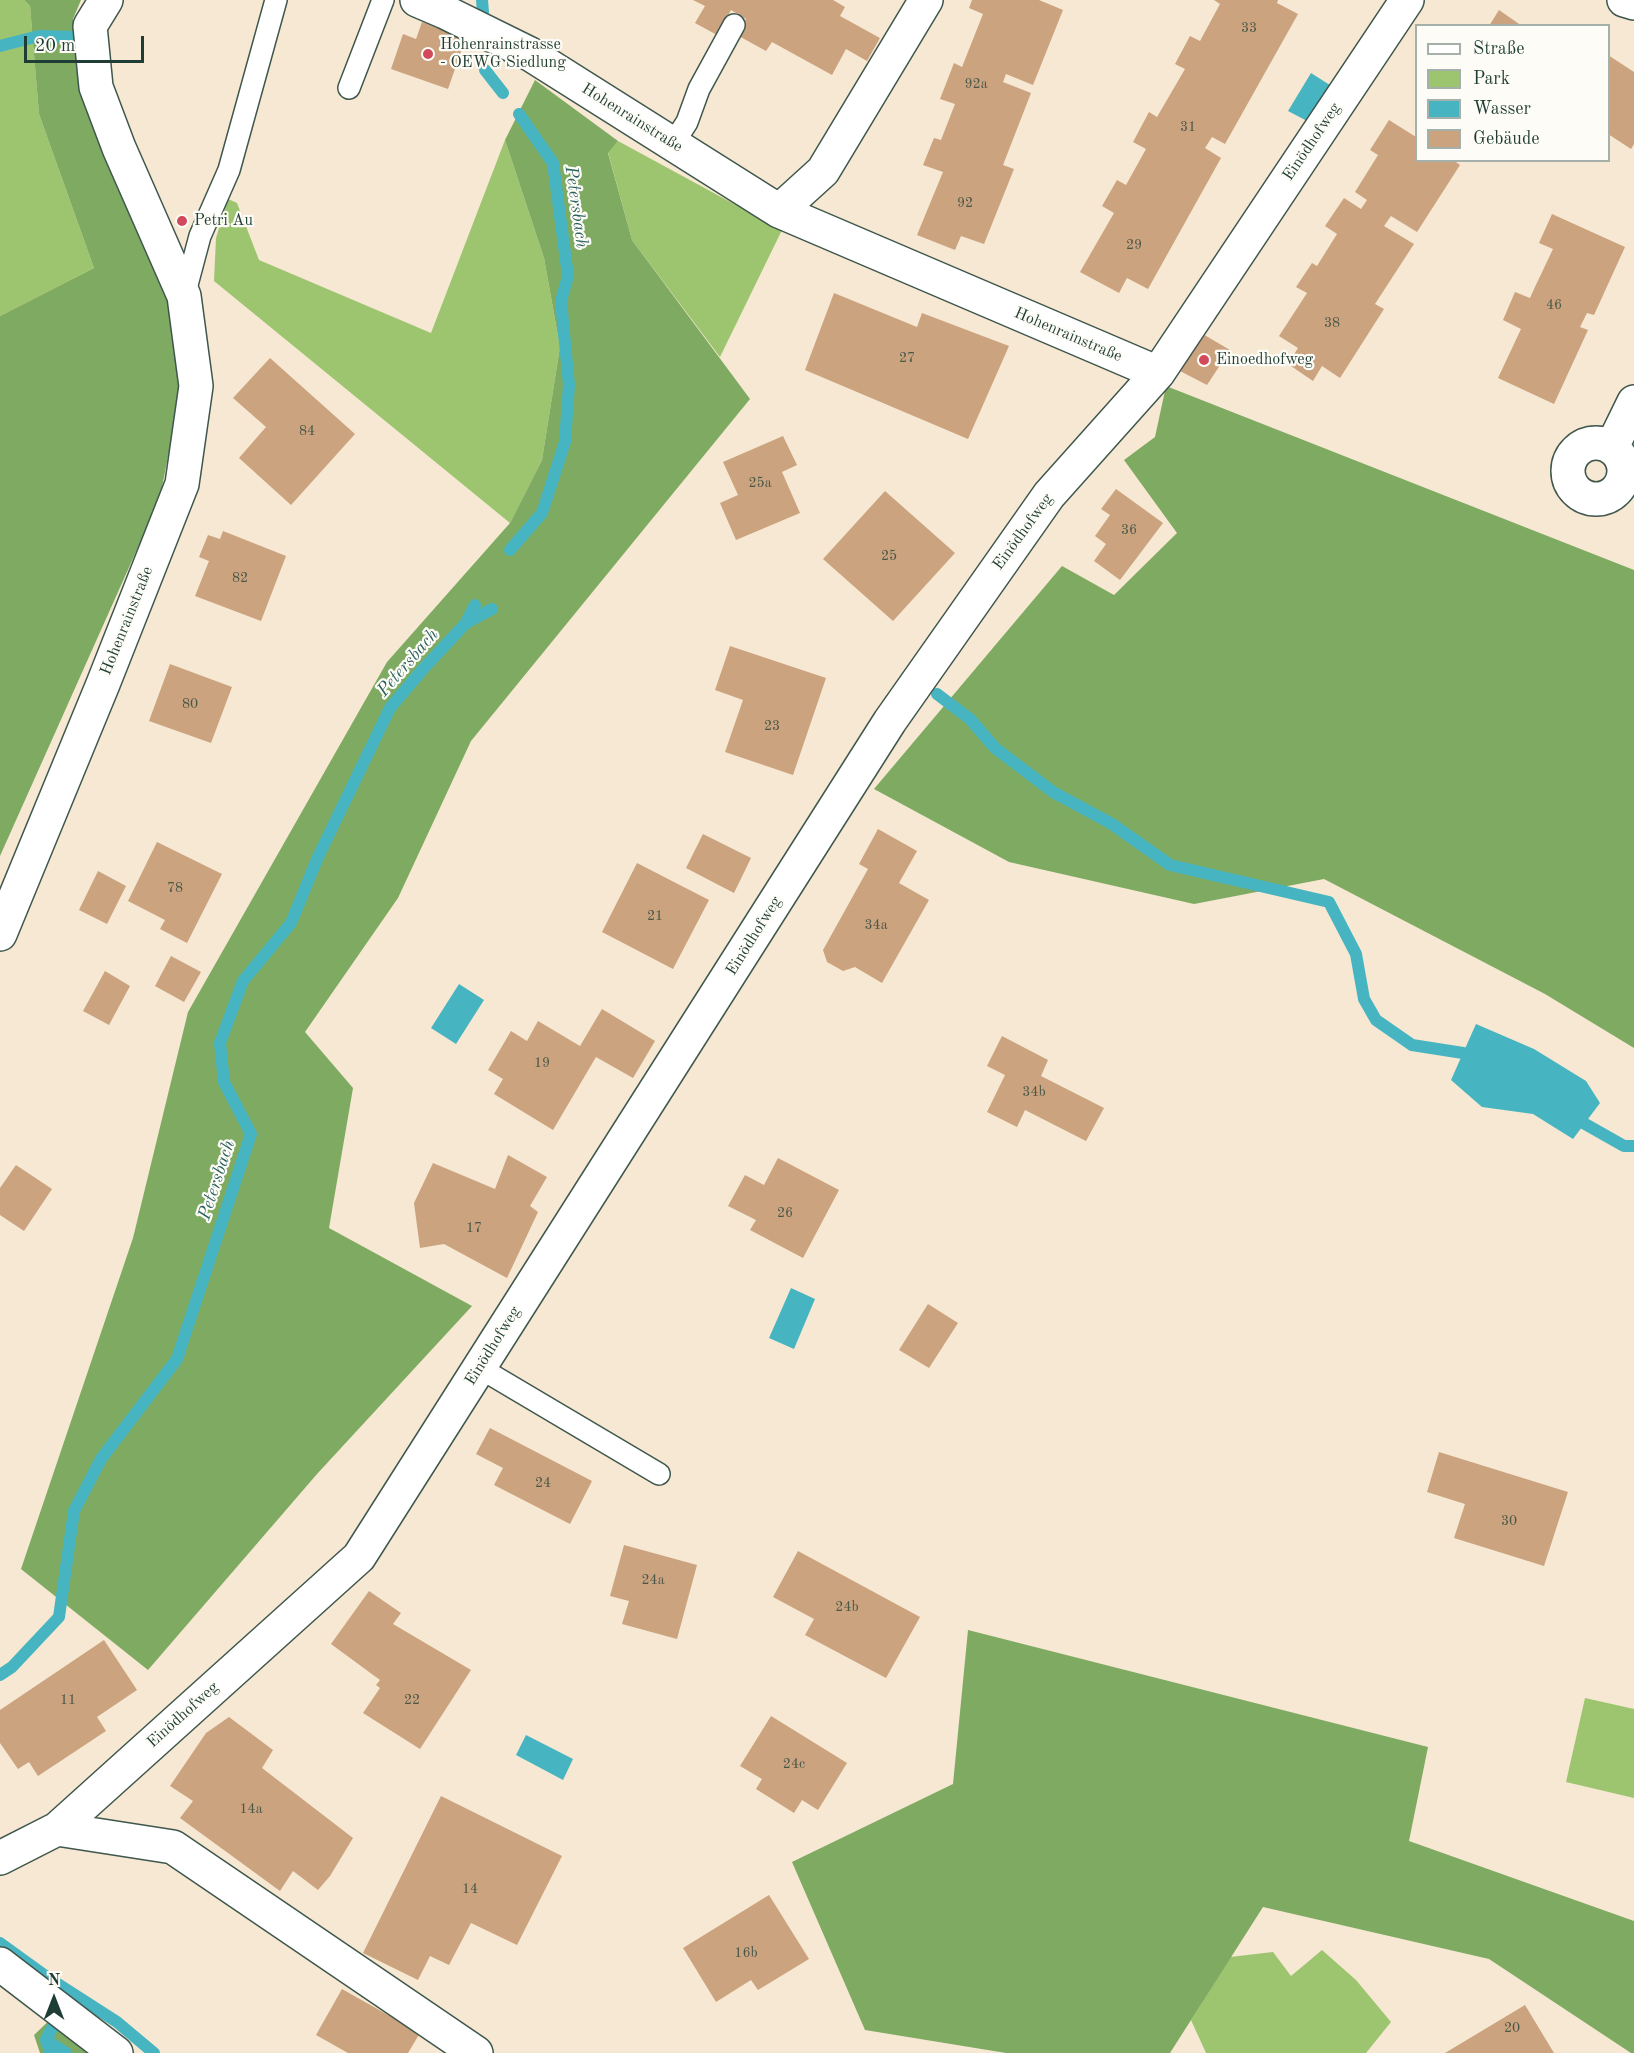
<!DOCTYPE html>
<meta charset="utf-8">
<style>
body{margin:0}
#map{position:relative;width:1634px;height:2053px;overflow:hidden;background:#f6e8d2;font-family:"Old Standard TT",serif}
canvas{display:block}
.legend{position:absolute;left:1415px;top:24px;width:195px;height:138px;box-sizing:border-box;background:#fdfcf7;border:2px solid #a4b0a9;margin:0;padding:8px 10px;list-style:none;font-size:18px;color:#1f3d34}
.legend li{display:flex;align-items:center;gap:12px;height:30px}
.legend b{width:30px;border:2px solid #a4b0a9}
.north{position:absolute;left:24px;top:1969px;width:60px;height:60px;-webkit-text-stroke:4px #fdfcf7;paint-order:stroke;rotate:0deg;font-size:16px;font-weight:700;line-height:24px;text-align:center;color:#1f3d34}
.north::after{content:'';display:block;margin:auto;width:21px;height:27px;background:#1f3d34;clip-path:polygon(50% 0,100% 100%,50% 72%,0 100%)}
.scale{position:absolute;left:24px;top:36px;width:120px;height:27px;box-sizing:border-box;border:3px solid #1f3d34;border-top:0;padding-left:8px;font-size:18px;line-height:21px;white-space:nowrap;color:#1f3d34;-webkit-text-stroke:4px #fdfcf7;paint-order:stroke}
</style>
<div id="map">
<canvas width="1634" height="2053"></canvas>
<ul class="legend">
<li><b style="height:8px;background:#fff"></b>Straße</li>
<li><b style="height:16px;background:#9dc570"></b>Park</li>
<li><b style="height:16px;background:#46b5c1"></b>Wasser</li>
<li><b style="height:16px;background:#cba37f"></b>Gebäude</li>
</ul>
<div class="north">N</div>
<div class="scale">20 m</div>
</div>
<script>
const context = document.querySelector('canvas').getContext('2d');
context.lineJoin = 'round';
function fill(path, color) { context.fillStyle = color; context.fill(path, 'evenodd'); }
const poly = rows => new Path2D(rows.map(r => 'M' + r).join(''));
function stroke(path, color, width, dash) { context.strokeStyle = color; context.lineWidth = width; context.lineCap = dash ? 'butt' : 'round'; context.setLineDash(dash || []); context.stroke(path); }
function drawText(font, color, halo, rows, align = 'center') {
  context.font = font + ' "Old Standard TT",serif'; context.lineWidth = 4.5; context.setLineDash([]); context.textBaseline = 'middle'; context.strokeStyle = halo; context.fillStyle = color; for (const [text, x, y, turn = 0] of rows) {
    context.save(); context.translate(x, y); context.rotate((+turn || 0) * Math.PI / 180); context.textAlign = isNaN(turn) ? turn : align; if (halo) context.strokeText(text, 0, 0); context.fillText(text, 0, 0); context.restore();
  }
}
const green = poly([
 [0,0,24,0,30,6,39,114,94,268,0,316],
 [505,140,544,258,560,347,542,460,510,523,214,281,216,238,228,199,237,203,259,260,431,333],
 [618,141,782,230,720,357,632,240,608,152],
 [1585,1698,1634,1709,1634,1798,1566,1782],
 [1322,1950,1356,1980,1391,2022,1366,2053,1206,2053,1191,2020,1230,1957,1273,1952,1291,1976]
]);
const forest = poly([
 [24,0,81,0,73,19,79,87,107,159,174,303,182,383,160,498,0,856,0,316,94,268,39,114,30,6],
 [535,80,618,141,608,153,632,240,750,399,471,741,398,898,305,1032,353,1088,329,1228,472,1306,317,1474,148,1670,21,1569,133,1238,188,1012,387,662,510,523,542,460,560,347,544,258,505,140],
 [1166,386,1634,570,1634,1048,1545,994,1324,879,1194,904,1009,862,874,789,1062,566,1114,595,1177,533,1124,460,1155,437],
 [968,1630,1428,1747,1409,1841,1634,1921,1634,2053,1631,2053,1489,1959,1263,1907,1170,2053,1006,2053,865,2030,792,1862,953,1784],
 [60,2010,116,2053,40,2053,34,2035]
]);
const water = poly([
 [1311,73,1333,87,1311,123,1288,111],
 [459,984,484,1000,456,1044,431,1028],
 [1476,1024,1534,1049,1586,1081,1600,1103,1573,1139,1533,1114,1482,1107,1451,1080],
 [791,1288,815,1299,794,1349,769,1338],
 [526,1735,573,1759,563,1780,516,1755]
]);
const stream = poly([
 [482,0,483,12],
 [0,46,39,36,74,37],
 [485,70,503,93],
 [510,550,542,513,565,442,569,385,561,301,568,276,553,163,519,114],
 [466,623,492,609],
 [937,694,970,719,995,748,1053,792,1112,824,1170,865,1329,902,1356,954,1364,999,1376,1020,1412,1045,1463,1053,1476,1060],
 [1571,1116,1624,1146,1634,1146],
 [0,1675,12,1667,59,1617,74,1511,101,1459,177,1359,251,1134,224,1082,220,1043,243,981,291,923,318,857,390,708,423,669,466,623,475,605],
 [0,1943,47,1977,117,2022,154,2053],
 [46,2040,66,2053],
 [51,2053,46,2040,53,2026]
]);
const building = poly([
 [693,0,833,0,845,7,840,16,880,38,867,61,846,49,832,75,772,42,766,51,737,35,746,19,731,10,717,35,695,23,705,6],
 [972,0,1039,0,1063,10,1033,85,1006,74,1003,82,1031,93,1003,165,1014,169,984,244,961,236,955,250,917,235,943,172,923,165,934,138,941,140,955,104,940,99,954,63,962,67,983,14,969,8],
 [1214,0,1278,0,1277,3,1298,14,1225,144,1212,137,1205,148,1221,158,1148,289,1127,278,1119,293,1080,272,1114,213,1102,206,1117,180,1126,185,1146,149,1133,142,1149,112,1157,117,1185,69,1175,64,1190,36,1200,41,1220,4],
 [1499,10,1522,26,1489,26],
 [422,22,466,37,448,89,391,69,403,34,416,39],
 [1608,55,1634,72,1634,144,1631,149,1608,134],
 [1389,120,1416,137,1416,160,1453,160,1460,165,1417,232,1391,216,1384,226,1414,244,1375,304,1384,309,1340,378,1322,366,1313,381,1288,364,1298,348,1279,336,1307,293,1296,287,1312,263,1317,266,1337,234,1325,226,1344,198,1361,209,1367,200,1355,192,1378,155,1370,150],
 [1552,214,1625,247,1594,315,1587,313,1580,327,1588,330,1554,404,1498,378,1521,329,1503,320,1515,292,1530,298,1534,289,1553,249,1539,243],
 [834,293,917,327,922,313,1009,346,968,439,805,370],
 [1201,333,1230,350,1207,385,1178,370],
 [270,358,355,434,291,505,239,458,266,427,233,398],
 [783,436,797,465,782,472,800,513,736,540,720,503,738,495,723,462],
 [1116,489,1163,523,1120,580,1094,561,1106,544,1095,536,1110,515,1101,509],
 [885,491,955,553,893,621,823,559],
 [223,531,286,556,261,621,195,596,209,561,199,557,208,535,220,539],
 [730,646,826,678,793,775,725,752,743,700,715,690],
 [170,664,232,687,211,743,149,721],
 [878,829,917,851,899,883,929,900,882,983,855,967,843,971,827,962,823,950,868,869,859,864],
 [703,834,751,858,734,893,686,868],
 [157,842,222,874,187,943,160,929,165,920,128,901],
 [637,863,709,900,673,969,602,932],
 [98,871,126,886,107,924,79,910],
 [171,956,201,972,184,1002,155,986],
 [105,971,130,986,109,1025,83,1011],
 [602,1009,655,1041,633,1078,596,1057,553,1130,494,1094,503,1079,488,1070,511,1031,527,1041,538,1021,580,1046],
 [1002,1036,1048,1060,1041,1076,1104,1108,1086,1141,1025,1110,1017,1127,987,1112,1005,1075,987,1066],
 [508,1155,547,1177,530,1206,538,1212,507,1278,444,1244,420,1248,414,1203,433,1163,495,1189],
 [778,1158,839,1190,803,1258,750,1230,756,1220,728,1206,745,1175,764,1185],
 [16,1165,52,1189,24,1231,0,1215,0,1188],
 [928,1304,958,1323,929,1368,899,1350],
 [490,1428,592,1481,570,1524,494,1485,503,1468,476,1454],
 [1439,1452,1568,1492,1544,1566,1454,1538,1465,1504,1427,1492],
 [624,1545,697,1565,677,1639,622,1624,629,1601,610,1596],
 [798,1551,920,1617,886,1678,805,1635,814,1619,773,1597],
 [369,1591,401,1613,393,1624,471,1670,420,1749,363,1713,380,1688,376,1685,380,1680,331,1644],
 [104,1640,137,1690,97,1717,106,1731,38,1776,29,1762,18,1769,0,1743,0,1710],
 [771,1716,847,1763,818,1810,802,1800,794,1813,756,1789,762,1779,740,1766],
 [229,1717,273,1750,262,1768,353,1838,330,1876,318,1890,293,1871,280,1891,180,1818,193,1801,170,1786,206,1733],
 [441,1796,562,1856,517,1945,471,1923,449,1965,430,1956,418,1980,363,1953],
 [769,1895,809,1959,758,1990,751,1980,716,2002,683,1948],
 [342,1989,420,2033,408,2053,348,2053,316,2035],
 [1525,2005,1554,2053,1445,2053]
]);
const lane = poly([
 [349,88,383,0],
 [673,144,687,122,699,89,734,25],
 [184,296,200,236,229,170,276,0],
 [480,1368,659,1474]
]);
const street = poly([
 [417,0,445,12,530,54,779,211,1158,373],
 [1624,0,1634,3],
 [779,211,823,171,926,0],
 '1568 471a28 28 0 1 1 56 0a28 28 0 1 1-56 0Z',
 [1612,447,1634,402],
 [0,934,103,684,182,484,196,386,184,296,119,148,96,87,90,26,106,0],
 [57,1829,173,1847,476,2053],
 [0,1858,57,1829,359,1557,890,721,1049,495,1158,373,1407,0],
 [0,1964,116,2053]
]);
const markers = [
 [428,54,6,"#d1495b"],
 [182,221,6,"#d1495b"],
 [1204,360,6,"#d1495b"]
];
const numberNames = [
 ["33",1249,28],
 ["92a",976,84],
 ["31",1188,127],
 ["92",965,203],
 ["29",1134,245],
 ["46",1554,305],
 ["38",1332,323],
 ["27",907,358],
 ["84",307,431],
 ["25a",760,483],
 ["36",1129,530],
 ["25",889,556],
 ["82",240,578],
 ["80",190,704],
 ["23",772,726],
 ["78",175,888],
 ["21",655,916],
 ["34a",876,925],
 ["19",542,1063],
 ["34b",1034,1092],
 ["26",785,1213],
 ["17",474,1228],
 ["24",543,1483],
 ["30",1509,1521],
 ["24a",653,1580],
 ["24b",847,1607],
 ["11",68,1700],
 ["22",412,1700],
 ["24c",794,1764],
 ["14a",251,1809],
 ["14",470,1889],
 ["16b",746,1953],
 ["20",1512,2028]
];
const poiNames = [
 ["Hohenrainstrasse",440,45],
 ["- OEWG Siedlung",440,63],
 ["Petri Au",194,221],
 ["Einoedhofweg",1216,360]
];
const streetNames = [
 ["Hohenrainstraße",632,118,32],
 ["Einödhofweg",1312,142,-56],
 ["Hohenrainstraße",1068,335,23],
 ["Einödhofweg",1023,532,-54],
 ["Hohenrainstraße",127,621,-68],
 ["Einödhofweg",754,936,-58],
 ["Einödhofweg",493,1346,-58],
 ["Einödhofweg",183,1715,-42]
];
const waterNames = [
 ["Petersbach",576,207,82],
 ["Petersbach",408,663,-49],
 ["Petersbach",217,1180,-72]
];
fill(green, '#9dc570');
fill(forest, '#7eaa62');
fill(water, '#46b5c1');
stroke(stream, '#46b5c1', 12);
fill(building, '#cba37f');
stroke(lane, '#3f574c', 24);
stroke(street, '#3f574c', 36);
stroke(lane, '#fff', 21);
stroke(street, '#fff', 33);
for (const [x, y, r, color] of markers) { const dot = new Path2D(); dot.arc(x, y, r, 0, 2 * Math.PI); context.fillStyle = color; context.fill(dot); stroke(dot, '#fdfcf7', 2); }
drawText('14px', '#4a5647', null, numberNames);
drawText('16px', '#1f3d34', '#fdfcf7', poiNames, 'left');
drawText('16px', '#1f3d34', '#fdfcf7', streetNames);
drawText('italic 18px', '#2b615e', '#fdfcf7', waterNames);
</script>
